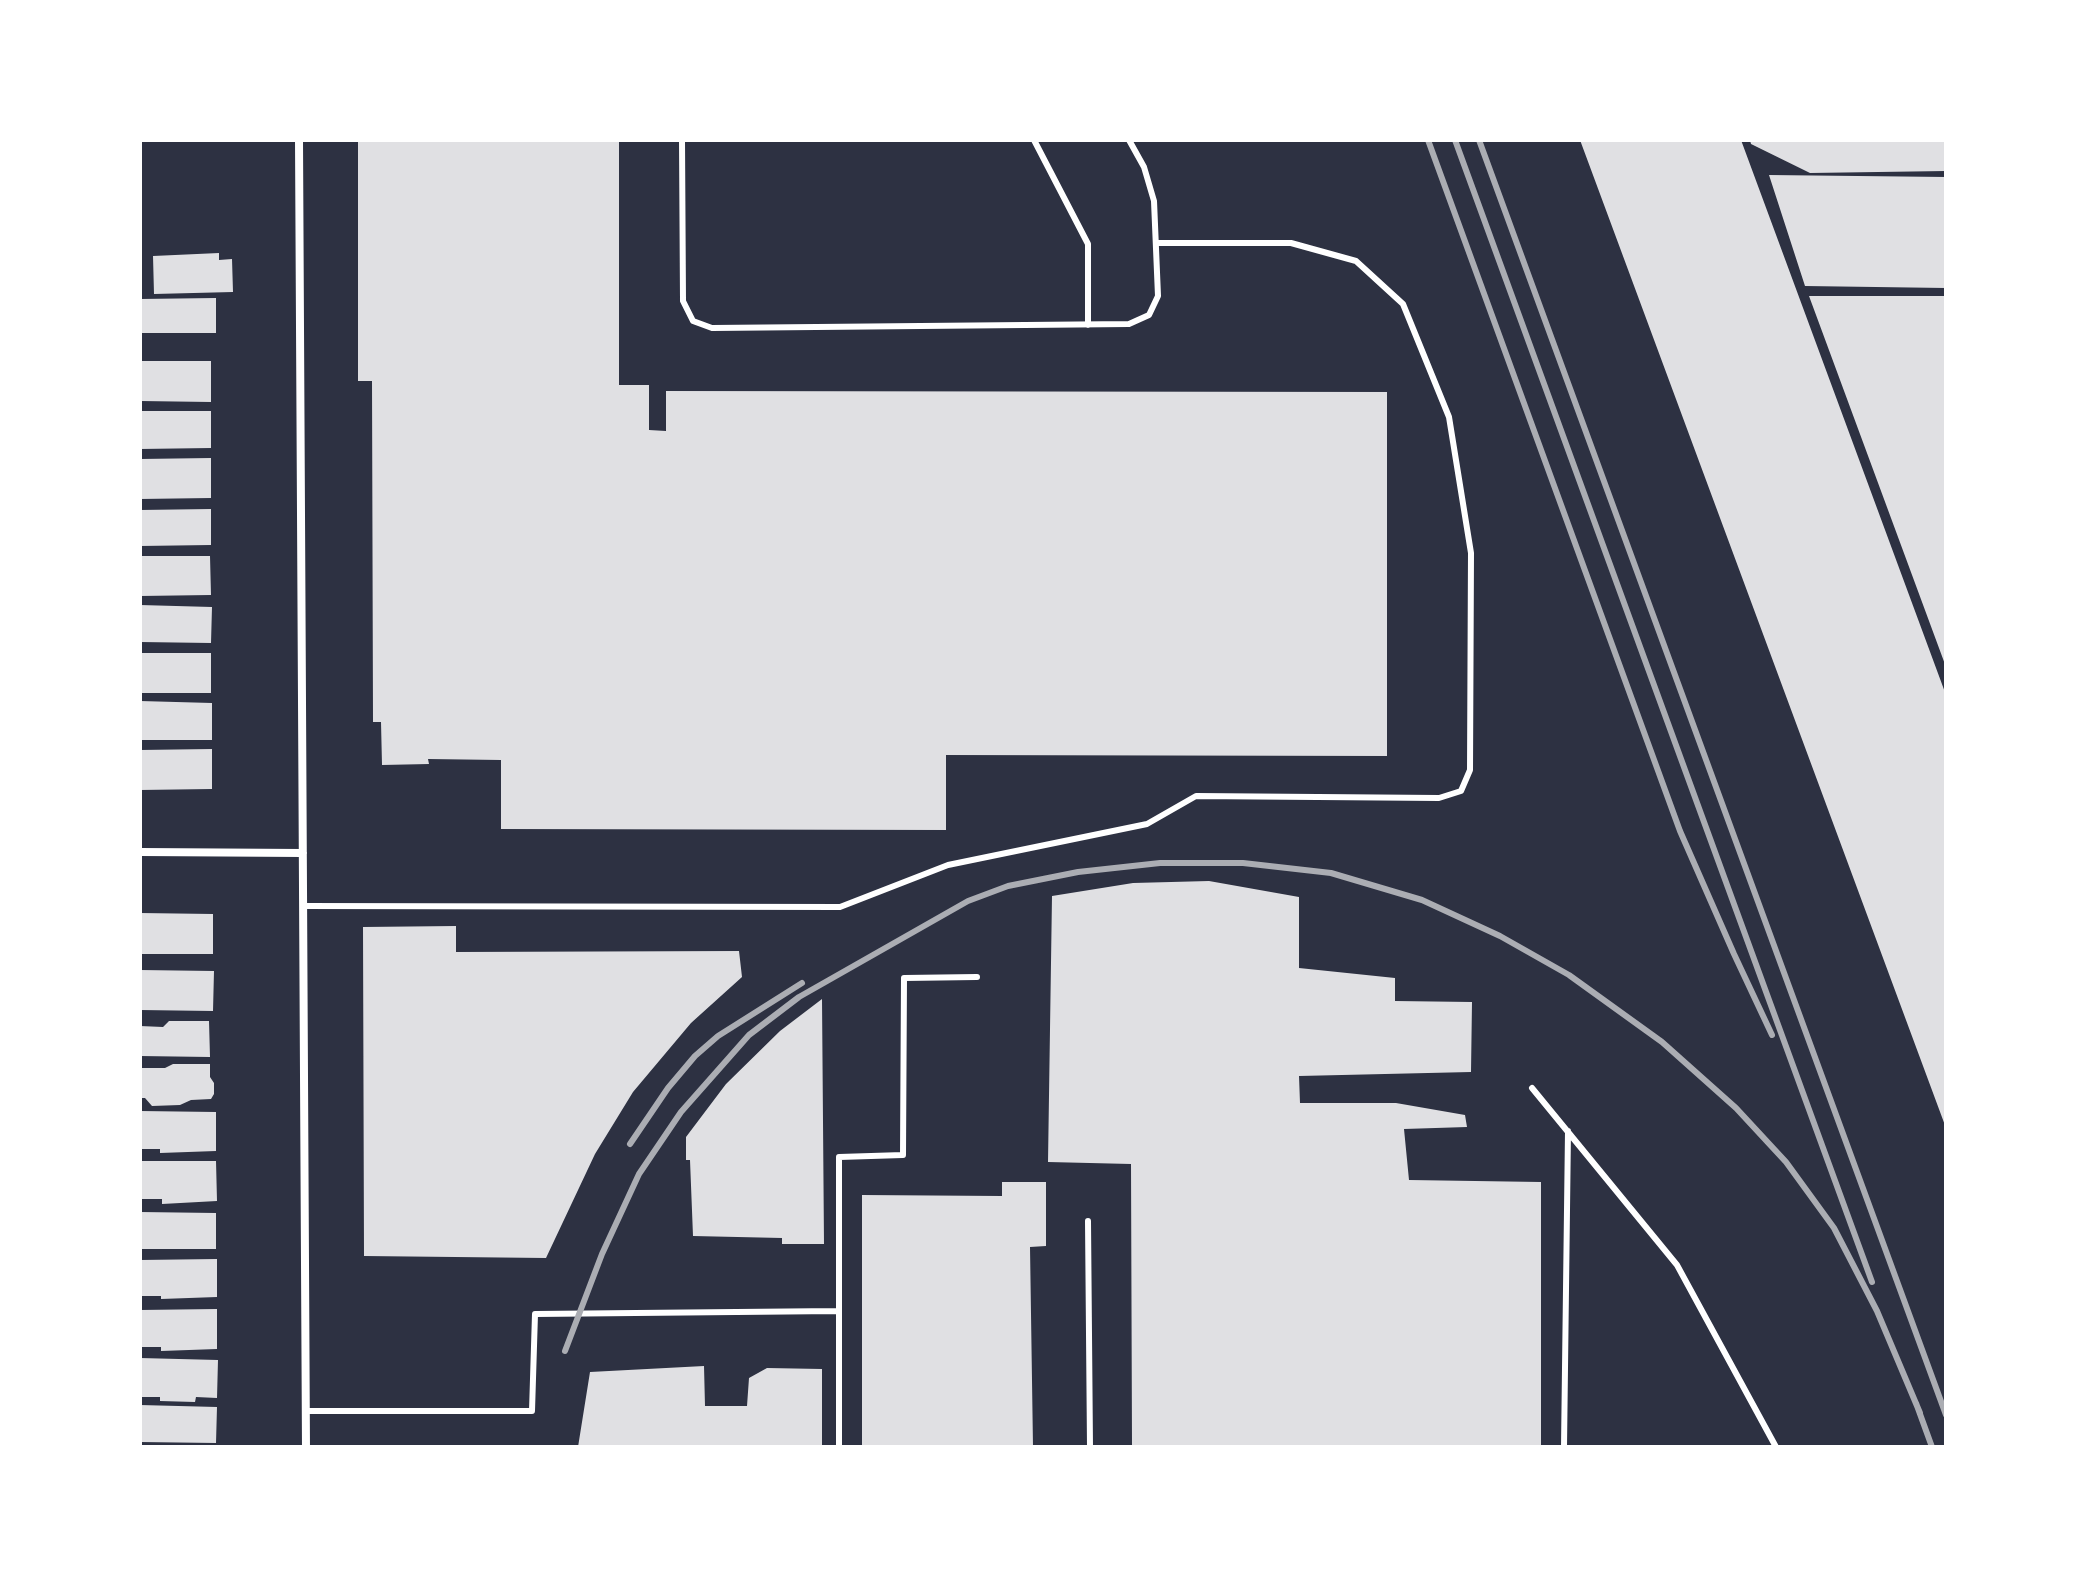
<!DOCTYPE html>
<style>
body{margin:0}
#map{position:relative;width:2086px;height:1587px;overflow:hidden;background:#2d3142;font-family:"Open Sans",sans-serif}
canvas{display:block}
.frame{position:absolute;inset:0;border:142px solid #fff;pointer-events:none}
</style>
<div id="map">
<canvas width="2086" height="1587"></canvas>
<div class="frame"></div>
</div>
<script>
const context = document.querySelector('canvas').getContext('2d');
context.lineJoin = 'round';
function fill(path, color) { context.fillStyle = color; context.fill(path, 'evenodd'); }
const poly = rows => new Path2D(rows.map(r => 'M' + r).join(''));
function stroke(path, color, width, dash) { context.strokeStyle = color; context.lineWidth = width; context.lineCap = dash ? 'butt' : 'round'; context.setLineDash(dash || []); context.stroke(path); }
const building = poly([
 [358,140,619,140,619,385,649,385,649,430,666,431,666,391,1387,392,1387,756,946,755,946,830,501,829,501,760,428,759,429,764,382,765,381,722,373,722,372,381,358,381],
 [1580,140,1741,140,1946,695,1946,1128],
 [1750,140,1946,140,1946,171,1810,173,1751,144],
 [1769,175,1946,177,1946,288,1805,286],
 [219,253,219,260,232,259,233,292,154,294,153,256],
 [1809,296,1946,296,1946,667],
 [216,298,216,333,140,333,140,299],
 [140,361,211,361,211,402,140,401],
 [140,411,211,411,211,448,140,449],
 [211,458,211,498,140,499,140,459],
 [211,509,211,545,140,546,140,510],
 [140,556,210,556,211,595,140,596],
 [140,605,212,607,211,643,140,642],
 [140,653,211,653,211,693,140,693],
 [140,701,212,703,212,740,140,740],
 [212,749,212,789,140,790,140,750],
 [1209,881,1299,897,1299,968,1395,978,1395,1001,1472,1002,1471,1072,1299,1076,1300,1103,1396,1103,1465,1115,1467,1127,1404,1129,1409,1180,1541,1182,1541,1447,1132,1447,1131,1164,1048,1162,1052,896,1133,883],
 [140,913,213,914,213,954,140,954],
 [456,926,456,952,739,951,742,977,691,1023,633,1092,595,1154,546,1258,364,1256,363,927],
 [140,970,214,971,213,1011,140,1010],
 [822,999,824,1244,782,1244,782,1238,693,1236,690,1160,686,1160,686,1137,726,1084,780,1031],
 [169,1021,209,1021,210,1057,140,1056,140,1026,163,1027],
 [173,1064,210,1064,210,1077,214,1083,214,1094,211,1099,191,1100,180,1105,152,1106,145,1098,140,1098,140,1068,165,1068],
 [140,1111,216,1112,216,1151,160,1153,160,1149,140,1149],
 [140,1161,216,1161,217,1201,162,1204,162,1199,140,1199],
 [1002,1182,1046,1182,1046,1246,1030,1247,1033,1447,862,1447,862,1195,1002,1196],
 [140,1212,216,1213,216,1249,140,1249],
 [217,1259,217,1297,161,1299,161,1296,140,1296,140,1260],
 [217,1309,217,1349,161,1351,161,1347,140,1347,140,1310],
 [140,1358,218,1360,217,1398,196,1397,195,1402,160,1401,160,1397,140,1397],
 [704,1366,705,1406,747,1406,749,1378,767,1368,822,1369,822,1447,578,1447,590,1372],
 [140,1405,217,1407,216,1443,140,1442]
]);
const service = poly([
 [682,140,683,301,693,321,712,328,1129,324,1149,315,1158,296,1154,201,1144,167,1129,140],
 [1034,140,1088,244,1088,325],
 [303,906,840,907,948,865,1147,824,1196,796,1439,798,1461,791,1470,770,1471,553,1449,417,1403,304,1356,261,1291,243,1157,243],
 [1532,1088,1677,1265,1776,1447],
 [1088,1221,1090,1447],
 [306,1411,532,1411,535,1314,837,1311],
 [839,1447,839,1157,903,1155,904,978,977,977],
 [1564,1447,1568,1131]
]);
const minor = poly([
 [299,140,306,1447],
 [140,852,303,853]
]);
const rail = poly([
 [1428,140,1680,831,1734,954,1772,1035],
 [1455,140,1872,1282],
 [1479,140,1946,1415],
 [630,1144,668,1088,695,1056,718,1036,802,983],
 [565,1351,602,1254,639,1174,681,1112,749,1035,799,997,968,901,1008,886,1078,872,1160,863,1243,863,1331,873,1422,900,1500,936,1569,975,1662,1042,1736,1108,1786,1162,1834,1228,1877,1311,1920,1413],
 [1916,1403,1932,1447]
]);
fill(building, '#e0e0e3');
stroke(service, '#fff', 6);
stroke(minor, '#fff', 8);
stroke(rail, '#abadb3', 6);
</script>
